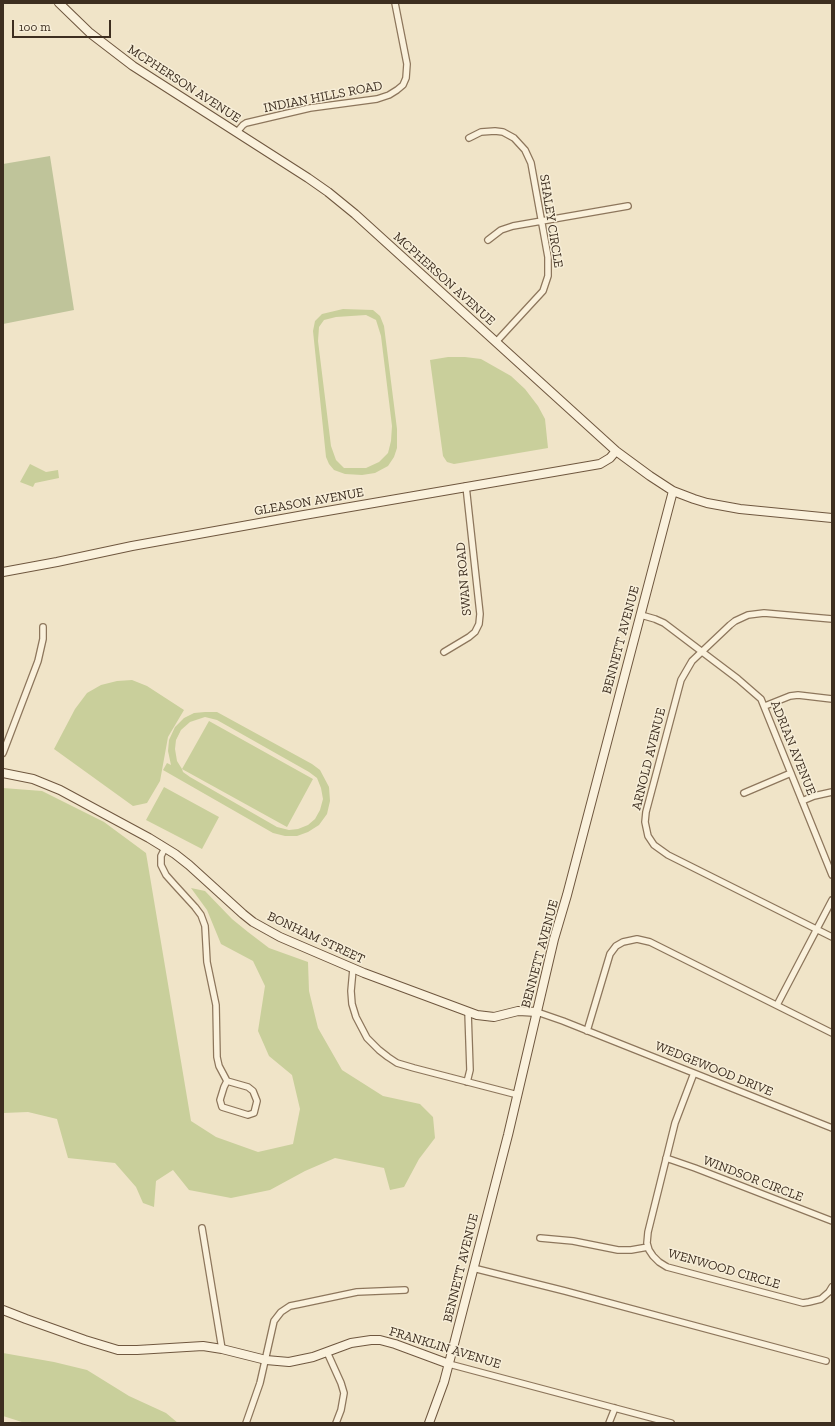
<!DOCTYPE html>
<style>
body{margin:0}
#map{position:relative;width:835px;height:1426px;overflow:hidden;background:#f0e4c8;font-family:"Zilla Slab",serif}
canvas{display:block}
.frame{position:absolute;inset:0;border:4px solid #3d2e20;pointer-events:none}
.scale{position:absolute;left:12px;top:20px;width:99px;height:18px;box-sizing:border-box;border:2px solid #3d2e20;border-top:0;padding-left:5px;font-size:12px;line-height:14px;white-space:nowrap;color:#3d2e20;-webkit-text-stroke:3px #f7eed8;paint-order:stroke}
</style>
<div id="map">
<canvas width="835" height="1426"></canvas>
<div class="frame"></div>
<div class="scale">100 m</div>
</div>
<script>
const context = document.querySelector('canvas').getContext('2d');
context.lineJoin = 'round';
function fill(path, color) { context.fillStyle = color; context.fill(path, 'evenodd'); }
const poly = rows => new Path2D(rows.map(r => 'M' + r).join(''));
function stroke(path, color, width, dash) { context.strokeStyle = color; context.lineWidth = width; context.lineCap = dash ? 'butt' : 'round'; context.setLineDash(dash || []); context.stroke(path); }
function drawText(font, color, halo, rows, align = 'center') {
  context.font = font + ' "Zilla Slab",serif'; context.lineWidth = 3; context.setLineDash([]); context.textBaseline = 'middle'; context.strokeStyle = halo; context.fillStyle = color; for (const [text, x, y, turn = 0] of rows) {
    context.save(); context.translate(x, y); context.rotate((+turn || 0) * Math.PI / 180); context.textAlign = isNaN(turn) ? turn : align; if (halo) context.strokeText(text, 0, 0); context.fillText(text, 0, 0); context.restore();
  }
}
const green = poly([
 [343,309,373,310,380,316,384,326,397,429,397,448,394,457,388,466,375,473,362,475,345,474,334,470,329,464,326,457,313,331,315,321,322,314],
 [366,315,376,320,381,336,392,426,391,441,388,453,379,462,366,468,344,468,336,460,331,446,318,341,319,327,324,320,336,317],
 [448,357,465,357,481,359,511,376,525,389,538,406,545,419,548,448,454,464,447,462,443,456,430,360],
 [30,464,46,472,58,470,59,478,35,483,33,487,20,482],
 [132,680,147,686,184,710,168,737,160,781,147,803,133,806,54,749,75,709,87,693,101,685,117,681],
 [205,712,217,712,312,764,320,770,329,787,330,801,327,814,319,825,308,832,297,836,285,836,273,833,163,770,167,763,171,765,168,751,169,740,175,727,184,718,194,713],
 [205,717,217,720,309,772,317,778,321,788,323,799,320,810,315,819,308,825,298,829,289,830,277,827,190,777,183,772,182,769,287,827,313,779,209,721,182,769,177,761,175,749,176,740,181,730,190,722],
 [164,787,219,817,202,849,146,820],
 [3,788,42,791,104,822,146,853,191,1121,216,1137,258,1152,293,1144,300,1109,292,1075,269,1056,258,1031,265,986,253,961,221,944,207,910,191,888,205,891,232,919,248,932,269,948,308,962,309,991,318,1028,342,1070,383,1096,420,1104,433,1117,435,1138,419,1159,404,1187,390,1190,384,1168,335,1158,305,1171,270,1190,231,1198,189,1190,173,1170,156,1181,154,1207,143,1203,136,1187,115,1163,68,1158,57,1119,28,1112,3,1113],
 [3,1353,54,1362,87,1370,129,1396,166,1413,178,1423,25,1423,3,1416]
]);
const cemetery = poly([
 [50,156,74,310,3,324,3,164]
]);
const street = poly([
 [237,132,243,125,246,123,310,108,377,99,389,95,397,90,403,85,406,78,407,64,395,3],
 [469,138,481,132,495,131,503,132,514,138,525,150,531,163,548,257,548,276,543,291,496,342],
 [488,240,501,230,513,226,628,206],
 [641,615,655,619,664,623,738,679,761,699,832,875],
 [832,619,764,613,748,615,735,621,730,625,692,661,681,680,646,812,645,822,648,836,654,845,668,855,832,937],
 [444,652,469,637,475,632,479,624,480,614,466,486],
 [765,706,790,696,798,695,832,699],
 [3,753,38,661,43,639,43,627],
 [744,793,791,773],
 [802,801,814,796,832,792],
 [165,848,161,856,161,865,166,875,174,884,195,907,201,915,205,926,207,962,216,1005,217,1057,219,1066,227,1081],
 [353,969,351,991,352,1004,356,1017,367,1038,379,1050,388,1057,397,1063,414,1068,518,1095],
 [777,1005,832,900],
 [537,1012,563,1021,832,1128],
 [587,1031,610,954,616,946,623,942,637,939,650,942,832,1033],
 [694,1073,675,1123,648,1232,647,1243,649,1250,653,1256,659,1262,667,1267,803,1303,809,1302,821,1299,829,1292,832,1287],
 [227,1081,248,1087,253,1091,257,1101,254,1113,248,1115,222,1107,220,1100,224,1087,227,1081],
 [467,1082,470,1070,468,1012],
 [666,1158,695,1168,832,1221],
 [202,1228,222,1349],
 [540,1238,573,1241,618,1250,631,1250,648,1247],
 [473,1268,565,1291,826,1361],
 [327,1352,341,1383,344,1393,341,1410,336,1423],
 [449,1364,671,1423],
 [246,1423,260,1383,274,1321,281,1312,290,1306,300,1304,357,1292,405,1290],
 [609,1423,615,1408]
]);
const secondary = poly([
 [59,3,90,33,133,66,308,178,328,192,355,214,616,451,650,476,673,491,694,499,707,503,740,509,832,518],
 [3,572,57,562,132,546,304,515,600,464,610,458,616,451],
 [3,773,33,779,60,790,149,838,175,854,189,865,243,914,253,922,280,937,364,973,477,1015,494,1017,518,1011,537,1012],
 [3,1310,26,1319,85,1340,118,1350,137,1350,203,1346,222,1349,266,1360,289,1362,313,1357,351,1343,371,1340,380,1340,395,1344,449,1364],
 [429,1423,444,1382,454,1344,508,1135,554,939,567,895,673,491]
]);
const streetNames = [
 ["MCPHERSON AVENUE",184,84,33],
 ["INDIAN HILLS ROAD",323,97,-11],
 ["SHALEY CIRCLE",551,221,81],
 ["MCPHERSON AVENUE",444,279,42],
 ["GLEASON AVENUE",309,502,-10],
 ["SWAN ROAD",464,579,-95],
 ["BENNETT AVENUE",621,640,-75],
 ["ADRIAN AVENUE",793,748,68],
 ["ARNOLD AVENUE",649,759,-76],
 ["BONHAM STREET",316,938,25],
 ["BENNETT AVENUE",540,954,-75],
 ["WEDGEWOOD DRIVE",714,1069,22],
 ["WINDSOR CIRCLE",753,1179,21],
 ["BENNETT AVENUE",461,1268,-76],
 ["WENWOOD CIRCLE",724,1269,16],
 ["FRANKLIN AVENUE",445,1348,17]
];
fill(green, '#c9cf9b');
fill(cemetery, '#bfc49a');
stroke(street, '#8d765c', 8);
stroke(secondary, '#6f573f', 10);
stroke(street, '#faf1dc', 5.5);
stroke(secondary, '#faf1dc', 8);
drawText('13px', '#3d2e20', '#f7eed8', streetNames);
</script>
